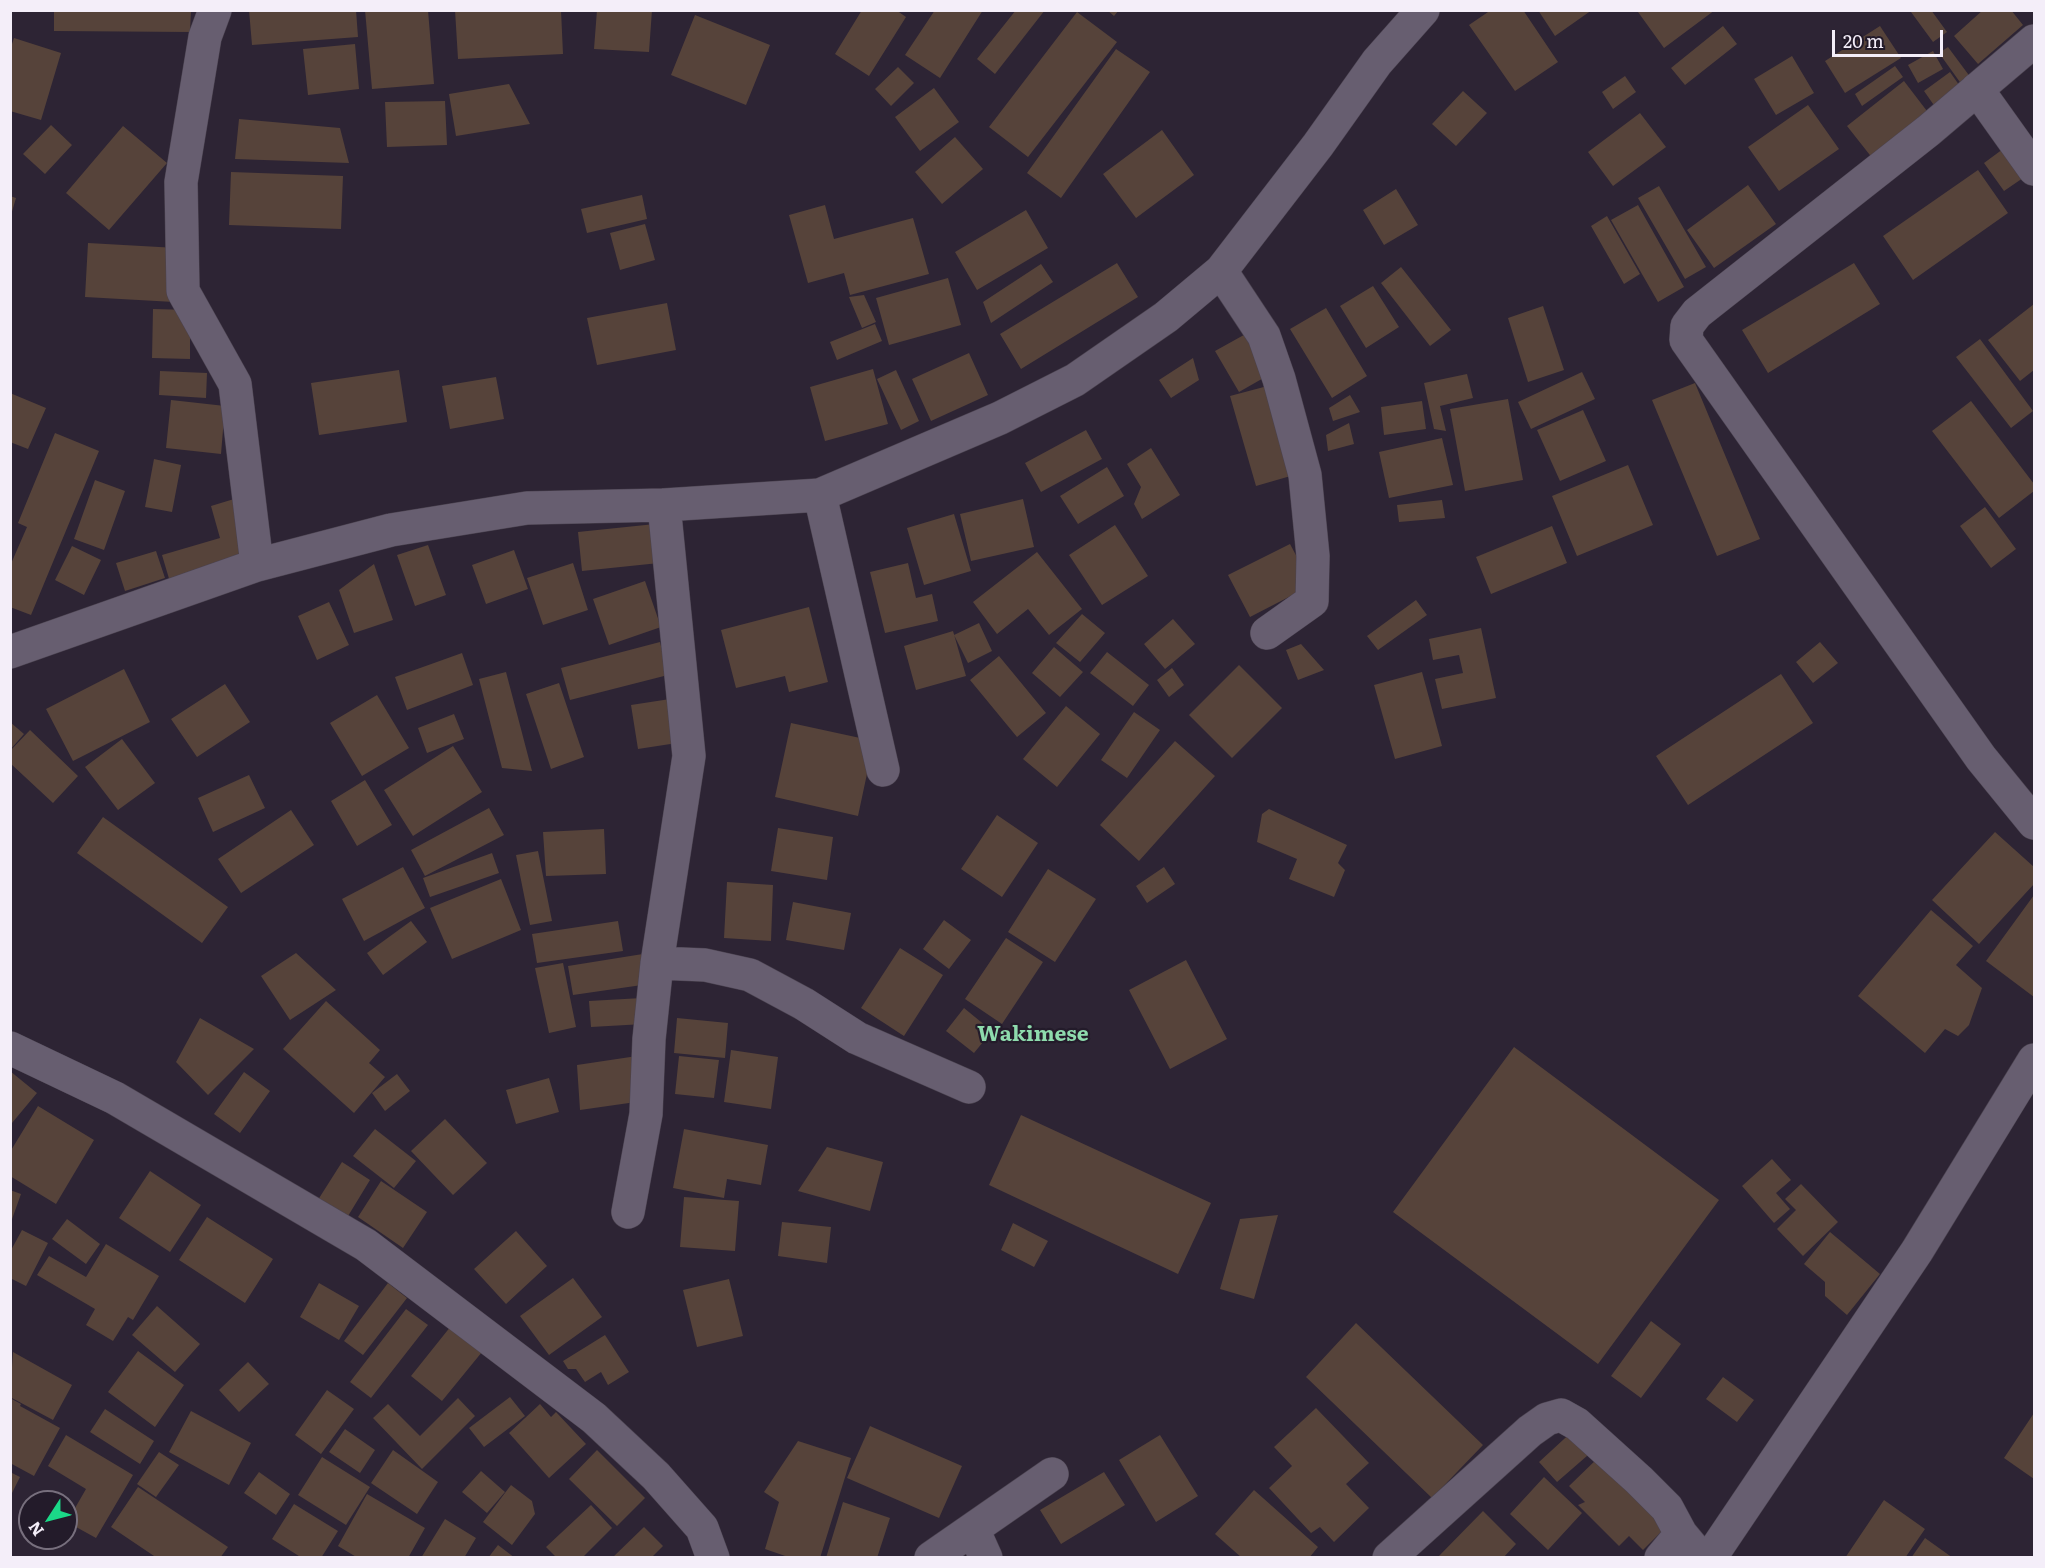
<!DOCTYPE html>
<style>
body{margin:0}
#map{position:relative;width:2045px;height:1568px;overflow:hidden;background:#2d2434;font-family:Literata,serif}
canvas{display:block}
.frame{position:absolute;inset:0;border:12px solid #f4eef9;pointer-events:none}
.north{position:absolute;left:18px;top:1490px;width:60px;height:60px;box-sizing:border-box;background:#231b2a;border:2px solid #776f7d;border-radius:50%;rotate:234deg;font-size:16px;font-weight:700;line-height:24px;text-align:center;color:#f4eef9}
.north::after{content:'';display:block;margin:auto;width:21px;height:27px;background:#1bd988;clip-path:polygon(50% 0,100% 100%,50% 72%,0 100%)}
.scale{position:absolute;left:1832px;top:30px;width:111px;height:27px;box-sizing:border-box;border:3px solid #f4eef9;border-top:0;padding-left:8px;font-size:18px;line-height:21px;white-space:nowrap;color:#f4eef9;-webkit-text-stroke:4px #231b2a;paint-order:stroke}
</style>
<div id="map">
<canvas width="2045" height="1568"></canvas>
<div class="frame"></div>
<div class="north">N</div>
<div class="scale">20 m</div>
</div>
<script>
const context = document.querySelector('canvas').getContext('2d');
context.lineJoin = 'round';
function fill(path, color) { context.fillStyle = color; context.fill(path, 'evenodd'); }
const poly = rows => new Path2D(rows.map(r => 'M' + r).join(''));
function stroke(path, color, width, dash) { context.strokeStyle = color; context.lineWidth = width; context.lineCap = dash ? 'butt' : 'round'; context.setLineDash(dash || []); context.stroke(path); }
function drawText(font, color, halo, rows, align = 'center') {
  context.font = font + ' Literata,serif'; context.lineWidth = 4.5; context.setLineDash([]); context.textBaseline = 'middle'; context.strokeStyle = halo; context.fillStyle = color; for (const [text, x, y, turn = 0] of rows) {
    context.save(); context.translate(x, y); context.rotate((+turn || 0) * Math.PI / 180); context.textAlign = isNaN(turn) ? turn : align; if (halo) context.strokeText(text, 0, 0); context.fillText(text, 0, 0); context.restore();
  }
}
const building = poly([
 [54,10,191,10,190,32,54,31],
 [249,10,356,10,358,37,252,45],
 [365,10,428,10,434,84,372,89],
 [455,10,561,10,563,54,458,59],
 [597,10,652,10,649,52,594,49],
 [862,10,896,10,906,17,869,76,835,54],
 [935,10,983,10,940,78,905,55],
 [1016,10,1045,10,995,74,977,59],
 [1107,10,1119,10,1114,16],
 [1491,10,1523,10,1558,62,1515,91,1469,25],
 [1538,10,1592,10,1555,36],
 [1640,10,1715,10,1664,48,1638,12],
 [1913,10,1931,10,1947,32,1933,42,1911,12],
 [1983,10,2011,10,2023,25,1978,64,1954,36],
 [1077,12,1117,42,1028,157,989,127],
 [695,15,770,45,746,105,671,75],
 [1723,26,1737,44,1685,85,1671,68],
 [1880,26,1901,58,1845,93,1825,61],
 [14,38,61,53,41,120,10,111,10,50],
 [355,44,359,89,308,95,303,49],
 [1948,47,1971,78,1962,85,1939,53],
 [1116,49,1150,72,1061,198,1027,173],
 [1933,51,1943,69,1918,83,1908,65],
 [1792,56,1814,93,1776,115,1754,79],
 [1895,66,1903,77,1862,106,1855,94],
 [898,67,914,83,891,106,875,89],
 [1950,72,1964,92,1938,111,1924,91],
 [1625,76,1636,92,1613,109,1602,92],
 [1904,81,1930,115,1873,159,1847,126],
 [509,84,530,124,456,136,449,94],
 [934,88,959,122,920,151,895,117],
 [1463,91,1487,113,1456,146,1432,124],
 [445,101,447,145,387,147,385,102],
 [1808,105,1839,149,1779,191,1748,147],
 [1640,113,1666,147,1613,186,1588,152],
 [239,119,340,128,349,163,235,159],
 [51,125,72,145,45,174,23,154],
 [123,126,167,163,109,230,66,193],
 [1162,130,1194,175,1136,218,1103,174],
 [955,137,983,169,942,204,915,172],
 [2003,149,2023,178,2004,191,1984,163],
 [1978,170,2008,213,1913,280,1883,236],
 [231,172,343,176,341,229,229,225],
 [1748,185,1776,224,1714,268,1687,230],
 [1659,186,1706,267,1685,279,1638,198],
 [1396,189,1418,225,1384,245,1363,210],
 [642,195,647,219,587,233,581,209],
 [10,196,16,198,11,215,10,215],
 [825,205,834,239,913,218,929,274,850,295,844,273,808,283,789,215],
 [1638,205,1684,287,1658,302,1611,220],
 [1026,210,1048,248,977,290,955,252],
 [1607,216,1640,274,1624,284,1591,226],
 [645,224,655,260,620,270,610,233],
 [88,243,177,248,174,302,85,297],
 [1117,263,1138,297,1021,369,1000,334],
 [1854,263,1880,304,1768,373,1742,330],
 [1041,264,1053,282,991,323,983,302],
 [1401,267,1451,330,1430,346,1381,283],
 [948,278,961,325,889,345,876,298],
 [1373,286,1399,327,1366,348,1340,306],
 [864,295,876,322,862,328,849,297],
 [667,303,676,350,597,365,587,318],
 [2034,304,2034,370,2020,381,1988,340],
 [1543,306,1564,370,1528,382,1508,318],
 [1326,308,1367,376,1332,398,1290,329],
 [153,309,190,310,190,359,152,358],
 [875,324,882,341,837,360,830,342],
 [1251,331,1274,372,1239,392,1215,351],
 [1980,339,2033,411,2011,428,1956,357],
 [969,353,988,395,931,421,912,379],
 [1193,358,1199,380,1171,398,1159,380],
 [873,369,888,424,825,441,810,387],
 [399,370,407,422,319,435,311,383],
 [896,370,919,421,901,430,877,379],
 [160,371,207,373,206,398,159,395],
 [1582,372,1595,399,1531,429,1518,402],
 [1467,374,1473,398,1440,406,1446,431,1434,429,1424,383],
 [496,377,504,419,450,429,442,386],
 [1695,383,1760,539,1717,556,1652,400],
 [1275,384,1301,473,1256,486,1230,396],
 [10,393,46,408,28,449,10,442],
 [1350,395,1360,412,1333,421,1329,408],
 [1508,399,1523,480,1465,491,1450,409],
 [171,400,225,406,221,454,166,448],
 [1422,401,1426,429,1384,435,1381,407],
 [1971,401,2034,484,2034,491,1999,518,1932,431],
 [1583,410,1606,461,1560,481,1537,430],
 [1349,423,1354,444,1328,451,1326,435],
 [1086,430,1102,459,1041,492,1025,463],
 [55,433,99,451,31,615,10,607,10,566,27,527,18,523],
 [1442,438,1453,485,1389,498,1379,452],
 [1151,448,1180,495,1142,519,1134,504,1141,487,1127,464],
 [154,459,181,465,172,512,145,507],
 [1628,465,1653,525,1577,556,1552,496],
 [1107,467,1124,496,1078,524,1060,496],
 [95,480,125,491,104,550,74,539],
 [234,499,252,559,170,582,162,555,220,538,211,506],
 [1023,499,1034,547,971,561,960,514],
 [1442,500,1445,518,1399,522,1397,505],
 [1985,507,2016,549,1991,568,1960,526],
 [954,514,971,571,924,585,907,528],
 [655,524,659,563,582,571,578,532],
 [1115,525,1148,576,1102,605,1069,555],
 [1552,526,1567,563,1491,594,1476,557],
 [1290,544,1312,585,1250,617,1228,575],
 [428,545,446,595,415,606,397,555],
 [72,546,101,560,84,595,55,580],
 [514,550,528,589,486,604,472,565],
 [156,551,165,578,125,591,116,563],
 [1037,552,1082,609,1049,635,1028,609,997,634,973,602],
 [573,563,588,610,543,625,527,578],
 [908,563,916,598,932,594,938,621,885,633,870,572],
 [374,564,393,620,354,633,339,590],
 [645,581,661,627,609,645,593,599],
 [1416,600,1427,615,1378,650,1367,636],
 [329,602,349,645,317,660,298,616],
 [809,607,828,682,789,692,785,676,736,688,721,630],
 [1082,614,1105,633,1080,662,1056,643],
 [1173,619,1195,644,1165,669,1144,644],
 [979,623,992,651,968,663,954,635],
 [1481,628,1496,698,1442,709,1435,679,1463,673,1459,655,1433,660,1429,639],
 [953,631,966,676,916,690,904,646],
 [660,642,668,675,570,700,561,668],
 [1820,642,1838,663,1813,683,1796,662],
 [1301,644,1324,670,1298,680,1286,650],
 [1054,647,1083,672,1060,697,1032,673],
 [1107,652,1149,685,1133,706,1090,673],
 [462,653,473,685,407,710,395,677],
 [999,656,1046,713,1017,737,970,680],
 [1239,665,1282,708,1232,758,1189,715],
 [1172,668,1184,685,1169,697,1157,680],
 [124,669,150,722,73,761,46,709],
 [506,672,532,771,502,768,479,679],
 [1422,672,1442,746,1395,759,1374,685],
 [1781,674,1813,723,1688,805,1656,756],
 [559,683,584,757,551,769,526,694],
 [225,684,250,722,197,757,171,719],
 [377,695,409,748,362,776,330,723],
 [670,699,677,743,638,749,631,705],
 [1066,706,1100,734,1057,787,1023,759],
 [1134,712,1160,730,1127,778,1101,760],
 [454,714,464,739,427,753,418,728],
 [10,722,24,734,10,750],
 [791,723,874,741,858,816,775,797],
 [30,730,78,776,53,803,10,763,10,751],
 [122,739,155,783,118,810,85,767],
 [1175,741,1215,776,1139,861,1100,825],
 [453,746,482,792,413,836,384,790],
 [249,775,265,808,213,832,198,798],
 [365,780,392,825,357,846,331,801],
 [489,808,504,835,425,876,411,850],
 [1269,809,1347,845,1338,863,1345,870,1334,897,1289,879,1297,859,1257,842,1262,814],
 [291,810,314,845,241,893,218,859],
 [997,815,1038,843,1002,897,961,869],
 [103,817,228,907,202,943,77,853],
 [778,828,833,837,827,880,771,871],
 [604,829,606,874,546,876,543,832],
 [1995,832,2034,867,2034,884,1979,944,1932,900],
 [538,851,552,921,530,925,516,855],
 [492,853,499,873,430,897,423,878],
 [403,867,425,908,364,941,342,899],
 [1164,867,1175,884,1147,903,1136,886],
 [1048,869,1096,899,1055,962,1008,932],
 [501,879,521,930,452,959,430,908],
 [727,882,773,885,771,941,724,938],
 [2034,895,2034,997,1986,961],
 [793,902,851,913,844,950,786,940],
 [1931,910,1973,946,1956,965,1982,988,1969,1025,1958,1036,1945,1029,1925,1053,1858,996],
 [944,920,971,940,949,969,923,949],
 [411,921,427,942,383,975,367,953],
 [618,921,623,951,537,963,532,934],
 [1006,938,1043,962,1002,1024,965,999],
 [900,948,943,975,904,1036,861,1008],
 [296,953,336,990,290,1020,261,976],
 [649,953,642,985,573,995,568,966],
 [1186,960,1227,1039,1170,1069,1129,990],
 [563,963,576,1027,549,1033,535,968],
 [642,998,644,1024,591,1027,589,1001],
 [326,1001,380,1050,369,1063,385,1077,354,1113,283,1049],
 [964,1008,992,1031,974,1053,946,1031],
 [200,1018,254,1049,208,1095,176,1062],
 [677,1018,728,1023,725,1058,674,1053],
 [1514,1047,1719,1200,1598,1364,1393,1212],
 [731,1050,778,1057,771,1109,724,1102],
 [637,1056,643,1101,580,1110,577,1065],
 [679,1056,719,1060,714,1098,675,1094],
 [10,1071,37,1093,12,1123,10,1121],
 [244,1072,270,1091,240,1133,214,1114],
 [397,1074,410,1091,385,1111,372,1093],
 [549,1078,559,1112,516,1124,506,1090],
 [38,1106,94,1140,56,1204,10,1176,10,1152],
 [1021,1115,1211,1203,1178,1274,989,1185],
 [445,1119,487,1163,453,1195,411,1151],
 [375,1129,416,1161,394,1188,353,1156],
 [684,1129,768,1145,761,1185,727,1179,724,1198,673,1188],
 [827,1147,883,1162,870,1211,798,1191],
 [1772,1159,1791,1180,1776,1193,1790,1209,1774,1223,1742,1186],
 [342,1162,370,1180,345,1221,316,1203],
 [150,1171,201,1205,170,1252,119,1218],
 [381,1181,427,1212,403,1248,358,1217],
 [1801,1184,1838,1222,1803,1256,1777,1229,1796,1210,1785,1199],
 [10,1190,21,1194,11,1222,10,1222],
 [684,1197,739,1201,735,1251,680,1247],
 [1278,1215,1254,1299,1220,1289,1240,1219],
 [207,1217,273,1259,245,1303,179,1260],
 [67,1219,100,1244,86,1264,52,1239],
 [782,1222,831,1227,827,1263,778,1256],
 [1013,1223,1048,1241,1034,1267,1001,1250],
 [22,1230,48,1243,26,1286,10,1278,10,1252],
 [516,1231,547,1266,506,1304,474,1269],
 [1830,1232,1880,1274,1847,1315,1825,1296,1825,1282,1804,1264],
 [106,1244,159,1276,133,1320,128,1317,113,1341,86,1325,95,1309,37,1275,49,1256,86,1277],
 [573,1278,602,1317,549,1355,520,1316],
 [729,1279,743,1336,697,1347,683,1290],
 [319,1283,359,1306,339,1340,300,1317],
 [388,1283,407,1298,363,1355,344,1341],
 [157,1306,200,1344,175,1372,132,1335],
 [406,1309,428,1325,371,1398,350,1382],
 [1651,1321,1681,1344,1641,1398,1611,1376],
 [1356,1323,1483,1445,1432,1498,1306,1377],
 [451,1326,482,1352,442,1401,411,1376],
 [605,1335,629,1372,608,1385,601,1372,585,1382,576,1369,568,1369,563,1361],
 [138,1351,184,1385,155,1427,108,1392],
 [13,1352,72,1385,53,1420,10,1397],
 [248,1362,269,1384,239,1412,219,1390],
 [1723,1377,1754,1400,1737,1422,1706,1399],
 [327,1390,354,1409,321,1454,295,1435],
 [510,1397,525,1416,484,1447,469,1428],
 [10,1398,21,1404,20,1406,60,1428,34,1476,10,1463],
 [458,1398,475,1416,422,1469,373,1418,388,1404,420,1436],
 [540,1404,551,1417,556,1412,586,1444,549,1478,509,1433],
 [1316,1408,1369,1463,1346,1484,1369,1508,1334,1542,1320,1527,1311,1533,1269,1488,1292,1466,1274,1447],
 [105,1409,154,1441,140,1464,90,1432],
 [191,1411,251,1443,229,1485,169,1452],
 [2034,1413,2034,1479,2004,1458],
 [870,1426,962,1466,939,1518,847,1478],
 [1576,1428,1595,1449,1557,1482,1539,1462],
 [345,1429,375,1450,360,1473,329,1452],
 [66,1435,133,1475,96,1538,67,1522,86,1489,48,1466],
 [1160,1435,1198,1496,1156,1522,1119,1460],
 [798,1441,851,1458,820,1558,791,1558,765,1549,779,1502,764,1492],
 [393,1450,438,1482,417,1514,371,1483],
 [597,1450,645,1498,617,1526,569,1479],
 [159,1452,179,1465,156,1497,137,1484],
 [1601,1455,1669,1524,1643,1550,1629,1536,1619,1546,1578,1505,1585,1502,1569,1486],
 [322,1457,370,1487,346,1525,298,1495],
 [481,1471,505,1492,487,1513,462,1492],
 [10,1472,20,1477,10,1497],
 [259,1472,290,1494,276,1515,244,1493],
 [1104,1472,1125,1505,1061,1544,1040,1510],
 [1544,1477,1582,1513,1548,1550,1510,1514],
 [511,1485,532,1501,535,1514,512,1545,483,1522],
 [138,1487,228,1547,220,1558,157,1558,111,1527],
 [1254,1490,1318,1547,1309,1558,1242,1558,1215,1534],
 [367,1494,425,1528,408,1558,358,1558,338,1546],
 [1884,1500,1925,1529,1905,1558,1845,1558],
 [843,1502,890,1518,877,1558,826,1558],
 [294,1504,338,1531,321,1558,302,1558,272,1539],
 [591,1505,612,1528,582,1558,557,1558,546,1547],
 [1483,1511,1516,1544,1503,1558,1437,1558],
 [445,1519,476,1538,464,1558,421,1558],
 [644,1527,663,1546,651,1558,612,1558],
 [1925,1538,1953,1558,1911,1558],
 [498,1545,515,1558,488,1558]
]);
const minor = poly([
 [215,10,205,37,181,182,183,291,235,384,257,565],
 [2034,41,1928,131,1697,313,1687,326,1686,340,1981,758,2034,823],
 [1977,89,2034,169],
 [1221,271,1264,336,1279,379,1305,475,1313,556,1312,601,1267,633],
 [820,495,883,770],
 [10,652,257,565,391,530,527,508,664,505,820,495,1000,418,1075,380,1166,317,1221,271,1318,145,1377,62,1423,10],
 [657,963,705,965,750,975,804,1004,857,1038,969,1087],
 [10,1048,115,1098,366,1245,594,1418,656,1476,702,1528,713,1558],
 [628,1212,646,1114,649,1039,657,963,689,756,664,505],
 [973,1529,986,1558],
 [931,1558,1052,1474],
 [1389,1558,1530,1431,1547,1419,1561,1415,1577,1424,1639,1480,1667,1508,1681,1534,1701,1558],
 [1661,1558,1681,1534],
 [1710,1558,1917,1251,2034,1060]
]);
const quarterNames = [
 ["Wakimese",1033,1035]
];
fill(building, '#56433a');
stroke(minor, '#4b4350', 34);
stroke(minor, '#675e70', 33);
drawText('bold 21px', '#8edbad', '#231b2a', quarterNames);
</script>
